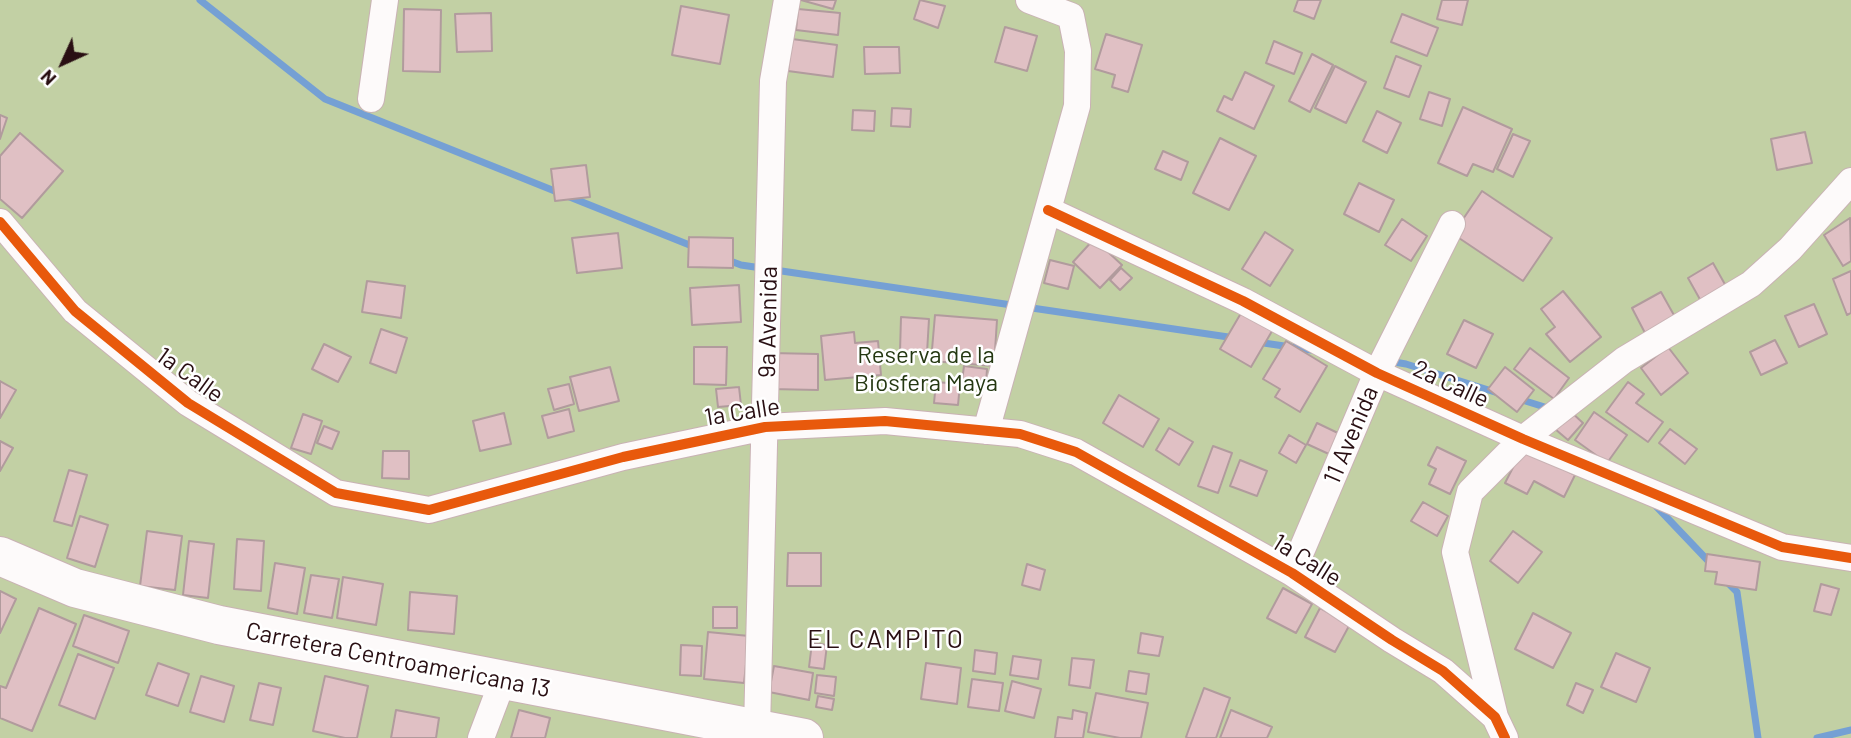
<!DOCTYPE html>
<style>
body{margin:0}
#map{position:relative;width:1851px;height:738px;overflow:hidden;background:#f4dcde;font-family:Barlow,sans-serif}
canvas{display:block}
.north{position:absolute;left:28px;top:28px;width:70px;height:70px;-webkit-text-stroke:5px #fff;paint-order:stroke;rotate:225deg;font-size:19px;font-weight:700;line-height:28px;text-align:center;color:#290f13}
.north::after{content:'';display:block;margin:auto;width:24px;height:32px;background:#290f13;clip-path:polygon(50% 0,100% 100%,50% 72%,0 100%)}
</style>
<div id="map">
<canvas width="1851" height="738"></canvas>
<div class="north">N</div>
</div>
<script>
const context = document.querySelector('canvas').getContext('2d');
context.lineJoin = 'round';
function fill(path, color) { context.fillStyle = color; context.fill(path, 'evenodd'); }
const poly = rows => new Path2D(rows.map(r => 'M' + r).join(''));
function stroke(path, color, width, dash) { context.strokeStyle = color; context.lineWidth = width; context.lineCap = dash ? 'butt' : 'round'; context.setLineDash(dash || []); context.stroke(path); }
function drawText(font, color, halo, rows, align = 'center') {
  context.font = font + ' Barlow,sans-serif'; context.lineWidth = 5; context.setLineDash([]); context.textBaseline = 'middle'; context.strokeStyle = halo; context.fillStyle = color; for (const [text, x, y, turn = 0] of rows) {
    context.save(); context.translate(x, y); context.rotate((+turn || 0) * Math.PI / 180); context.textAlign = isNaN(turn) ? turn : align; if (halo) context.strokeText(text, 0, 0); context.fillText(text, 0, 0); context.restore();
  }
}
const green = poly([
 [0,0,1851,0,1851,738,0,738]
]);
const stream = poly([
 [200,0,325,99,697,248],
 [725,259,741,265,1235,338],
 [1257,342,1311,350],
 [1388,361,1406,364,1498,393],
 [1519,399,1551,409],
 [1654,504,1713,566],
 [1725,580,1737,592,1758,738],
 [1817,738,1851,730]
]);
const building = poly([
 [801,0,836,0,833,9,801,0],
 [920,0,945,6,938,28,914,19,920,0],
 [1298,0,1321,0,1314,19,1294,11,1298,0],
 [1442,0,1468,0,1462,25,1437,19,1442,0],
 [681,6,729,15,720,64,672,55,681,6],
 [404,9,441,10,440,72,403,71,404,9],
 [798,9,840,13,838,35,796,30,798,9],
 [491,13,492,51,457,52,455,14,491,13],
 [1402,14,1438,28,1427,56,1391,42,1402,14],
 [1005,27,1037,36,1027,71,995,62,1005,27],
 [1106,34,1142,45,1128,92,1112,87,1115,75,1095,69,1106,34],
 [792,39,837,45,833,77,788,71,792,39],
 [1274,41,1302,53,1294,74,1266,63,1274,41],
 [864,47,899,47,900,73,865,74,864,47],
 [1312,54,1333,65,1310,112,1289,101,1312,54],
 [1396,56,1421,66,1409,97,1384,88,1396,56],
 [1335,66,1366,82,1346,123,1315,108,1335,66],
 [1245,72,1274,86,1254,129,1217,111,1224,96,1232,100,1245,72],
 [1429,92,1450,99,1442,126,1420,119,1429,92],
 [1463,107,1512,129,1493,172,1473,164,1467,176,1438,163,1463,107],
 [892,108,911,109,910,127,891,126,892,108],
 [853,110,875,111,874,131,852,130,853,110],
 [1377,111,1401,123,1387,153,1363,141,1377,111],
 [0,115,7,118,0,139,0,115],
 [1805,132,1812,163,1777,170,1771,139,1805,132],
 [20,133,63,171,22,218,0,199,0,156,20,133],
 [1513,134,1530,141,1513,177,1497,169,1513,134],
 [1220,138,1256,156,1229,210,1193,193,1220,138],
 [1163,151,1188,162,1181,180,1155,169,1163,151],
 [586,165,590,197,555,201,551,169,586,165],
 [1359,183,1394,200,1379,232,1344,214,1359,183],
 [1482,191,1552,238,1523,281,1453,234,1482,191],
 [1850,218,1851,261,1843,266,1824,235,1850,218],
 [1402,219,1427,236,1411,261,1385,245,1402,219],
 [1265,232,1293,250,1270,286,1242,269,1265,232],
 [618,233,622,268,577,273,572,238,618,233],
 [689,237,733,238,733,268,688,267,689,237],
 [1094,239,1122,265,1100,288,1073,262,1094,239],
 [1050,260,1074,266,1068,289,1044,283,1050,260],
 [1713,263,1727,288,1702,303,1688,278,1713,263],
 [1121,268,1132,278,1120,290,1110,280,1121,268],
 [1851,271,1851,313,1847,315,1833,279,1851,271],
 [367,281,405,286,401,318,362,312,367,281],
 [739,285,741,322,692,325,690,288,739,285],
 [1563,291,1601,337,1570,362,1546,334,1555,327,1541,309,1563,291],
 [1661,292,1675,317,1645,333,1632,308,1661,292],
 [1814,304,1827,334,1799,347,1785,316,1814,304],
 [1244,308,1275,326,1251,367,1220,349,1244,308],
 [935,315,997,320,994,366,931,361,935,315],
 [901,317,929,319,927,353,900,352,901,317],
 [1464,320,1493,334,1476,368,1447,354,1464,320],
 [381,329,407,338,396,373,370,363,381,329],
 [854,332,855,343,878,341,881,375,825,380,821,336,854,332],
 [1775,340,1787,363,1761,375,1750,352,1775,340],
 [1286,341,1327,366,1300,412,1275,397,1280,389,1263,379,1286,341],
 [324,344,351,357,338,382,312,369,324,344],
 [694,347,727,347,726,385,694,384,694,347],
 [1668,347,1688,373,1661,395,1641,368,1668,347],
 [1530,348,1569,378,1554,399,1514,369,1530,348],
 [771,353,818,354,818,390,771,389,771,353],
 [964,366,987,369,986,384,962,381,964,366],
 [610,367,619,401,579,411,570,377,610,367],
 [1505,367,1534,390,1517,412,1488,389,1505,367],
 [0,381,16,390,0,418,0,381],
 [936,382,960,384,958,405,934,403,936,382],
 [1628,382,1644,394,1636,403,1663,422,1648,442,1606,412,1628,382],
 [569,384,574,404,554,410,548,389,569,384],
 [739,387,741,405,718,407,716,389,739,387],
 [1119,395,1159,419,1143,447,1103,423,1119,395],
 [569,409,574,431,548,438,542,416,569,409],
 [1570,411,1583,423,1568,440,1555,429,1570,411],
 [1594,412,1627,435,1607,463,1575,440,1594,412],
 [504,413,511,444,480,451,473,421,504,413],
 [303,414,322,421,311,454,291,448,303,414],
 [1317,423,1340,434,1331,455,1307,444,1317,423],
 [324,426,339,432,332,449,317,443,324,426],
 [1169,428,1193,442,1179,465,1156,450,1169,428],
 [1670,429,1697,449,1685,464,1659,443,1670,429],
 [1289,435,1306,445,1296,463,1279,453,1289,435],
 [0,441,13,448,0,471,0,441],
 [1213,446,1232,453,1218,493,1198,486,1213,446],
 [1437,447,1466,461,1450,494,1429,484,1436,469,1428,465,1437,447],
 [1523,448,1575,475,1564,497,1534,481,1527,494,1505,483,1523,448],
 [383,451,409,451,409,479,382,478,383,451],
 [1240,460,1267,471,1257,496,1230,486,1240,460],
 [69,470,87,475,72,526,54,521,69,470],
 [1423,502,1448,516,1437,536,1411,521,1423,502],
 [80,516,108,525,95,567,67,558,80,516],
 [147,531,182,536,175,590,140,586,147,531],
 [1513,531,1542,552,1518,583,1490,561,1513,531],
 [237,539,264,541,261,591,234,589,237,539],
 [189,541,214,544,208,598,183,595,189,541],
 [788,553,821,553,821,586,787,586,788,553],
 [1707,554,1760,562,1756,590,1715,584,1717,572,1705,571,1707,554],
 [275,563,305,568,297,614,268,608,275,563],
 [1027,564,1045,570,1040,590,1022,585,1027,564],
 [311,575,339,579,332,618,304,613,311,575],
 [343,577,383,584,376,625,337,618,343,577],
 [1821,584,1839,589,1831,615,1814,611,1821,584],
 [1283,588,1312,604,1296,633,1267,618,1283,588],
 [0,591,16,599,0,633,0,591],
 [410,592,457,596,454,634,408,630,410,592],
 [713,607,737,607,737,628,713,628,713,607],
 [39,608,76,624,32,731,0,718,0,686,6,688,39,608],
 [1320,608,1350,624,1335,652,1305,637,1320,608],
 [1533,613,1571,633,1553,668,1515,649,1533,613],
 [84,615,129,631,118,663,73,646,84,615],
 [708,632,749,636,744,683,704,679,708,632],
 [1141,633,1163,637,1159,656,1138,653,1141,633],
 [812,643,827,645,824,669,809,667,812,643],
 [681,645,702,646,701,676,680,675,681,645],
 [975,650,997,653,995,674,973,671,975,650],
 [1616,653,1650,668,1636,702,1601,687,1616,653],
 [78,654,114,668,95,719,59,705,78,654],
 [1013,656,1041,660,1038,679,1010,675,1013,656],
 [1072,658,1094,660,1090,688,1069,685,1072,658],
 [158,663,189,674,178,706,146,695,158,663],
 [926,663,961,668,957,704,921,699,926,663],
 [774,666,813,673,809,700,769,692,774,666],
 [1129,671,1149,674,1146,694,1126,691,1129,671],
 [817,675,836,677,834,696,815,693,817,675],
 [201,676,234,686,224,722,190,712,201,676],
 [325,676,368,686,357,738,345,738,313,731,325,676],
 [972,679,1003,683,999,711,968,707,972,679],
 [1012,681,1041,689,1034,718,1005,711,1012,681],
 [259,683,281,688,273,725,250,720,259,683],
 [1576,683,1593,690,1583,713,1567,705,1576,683],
 [1204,688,1230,698,1216,738,1188,738,1186,737,1204,688],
 [1096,693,1148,703,1141,738,1120,738,1088,732,1096,693],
 [818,696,834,699,832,710,816,707,818,696],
 [396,710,439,718,436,738,391,738,396,710],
 [519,710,550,718,545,738,511,738,519,710],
 [1073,710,1087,713,1083,738,1055,738,1058,717,1072,719,1073,710],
 [1231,710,1272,727,1267,738,1220,738,1231,710]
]);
const street = poly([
 [371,99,385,0],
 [1048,210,1243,301,1377,373,1523,439,1782,547,1851,558],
 [0,222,75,311,188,403,336,493,429,510,623,457,765,427,885,421,1020,434,1076,452,1292,573,1392,640,1443,671,1495,717,1505,738],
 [986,431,1077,106,1078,51,1071,16,1029,0],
 [1292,573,1377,373,1452,224],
 [1495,717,1455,552,1470,492,1523,439,1624,360,1751,284,1790,249,1851,181],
 [757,729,773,81,787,0],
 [481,738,503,680]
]);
const highway = poly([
 [0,556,75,588,219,625,804,738]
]);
const cycleway = poly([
 [1048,210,1243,301,1377,373,1523,439,1782,547,1851,558],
 [0,222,75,311,188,403,336,493,429,510,623,457,765,427,885,421,1020,434,1076,452,1292,573,1392,640,1443,671,1495,717,1505,738]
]);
const streetNames = [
 ["9a Avenida",768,322,-89],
 ["1a Calle",190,375,36],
 ["2a Calle",1451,384,25],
 ["1a Calle",742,412,-9],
 ["11 Avenida",1351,435,-67],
 ["1a Calle",1307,560,32],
 ["Carretera Centroamericana 13",398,660,11]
];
const parkNames = [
 ["Reserva de la",926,355],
 ["Biosfera Maya",926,383]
];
const neighbourhoodNames = [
 ["EL CAMPITO",886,639]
];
fill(green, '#c2d0a4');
stroke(stream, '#75a0d4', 7);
fill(building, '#e0c0c4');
stroke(building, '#b19b9d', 2);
stroke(street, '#c9b2b4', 28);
stroke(highway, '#c9b2b4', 40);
stroke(street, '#fdfafa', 26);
stroke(highway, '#fdfafa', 38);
stroke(cycleway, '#e8590c', 10);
drawText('24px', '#290f13', '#fff', streetNames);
drawText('24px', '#253812', '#fff', parkNames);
context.letterSpacing = '2px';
drawText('26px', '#290f13', '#fff', neighbourhoodNames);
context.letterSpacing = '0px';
</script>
